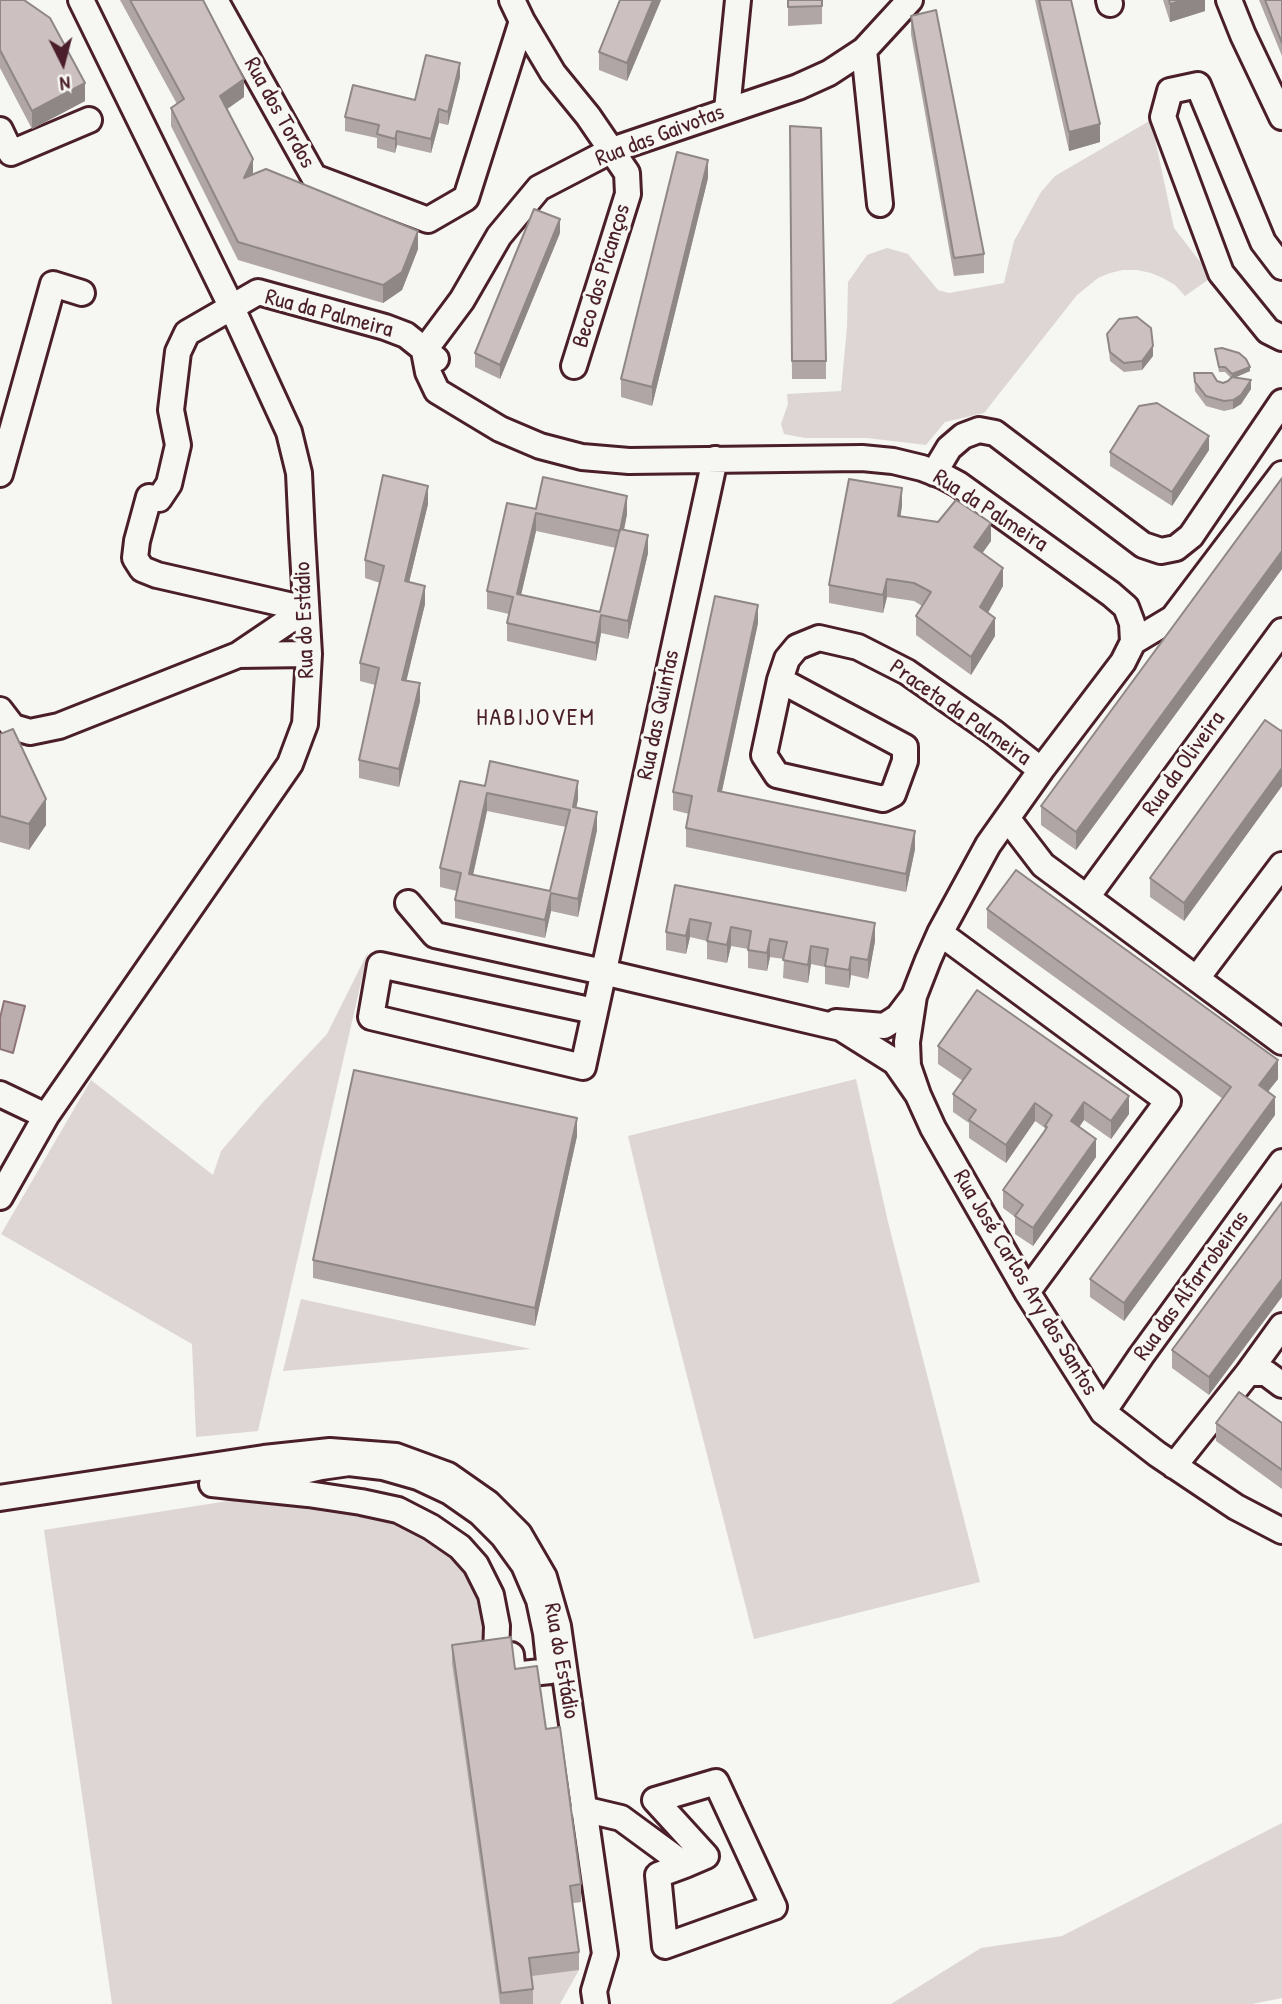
<!DOCTYPE html>
<meta charset="utf-8">
<style>
body{margin:0}
#map{position:relative;width:1282px;height:2004px;overflow:hidden;background:#f6f6f2;font-family:"Patrick Hand",sans-serif}
canvas{display:block}
.north{position:absolute;left:28px;top:28px;width:70px;height:70px;-webkit-text-stroke:5px #f6f6f2;paint-order:stroke;rotate:174deg;font-size:19px;font-weight:700;line-height:28px;text-align:center;color:#4a1f2b}
.north::after{content:'';display:block;margin:auto;width:24px;height:32px;background:#4a1f2b;clip-path:polygon(50% 0,100% 100%,50% 72%,0 100%)}
</style>
<div id="map">
<canvas width="1282" height="2004"></canvas>
<div class="north">N</div>
</div>
<script>
const context = document.querySelector('canvas').getContext('2d');
context.lineJoin = 'round';
function fill(path, color) { context.fillStyle = color; context.fill(path, 'evenodd'); }
const poly = rows => new Path2D(rows.map(r => 'M' + r).join(''));
function stroke(path, color, width, dash) { context.strokeStyle = color; context.lineWidth = width; context.lineCap = dash ? 'butt' : 'round'; context.setLineDash(dash || []); context.stroke(path); }
function drawText(font, color, halo, rows, align = 'center') {
  context.font = font + ' "Patrick Hand",sans-serif'; context.lineWidth = 6; context.setLineDash([]); context.textBaseline = 'middle'; context.strokeStyle = halo; context.fillStyle = color; for (const [text, x, y, turn = 0] of rows) {
    context.save(); context.translate(x, y); context.rotate((+turn || 0) * Math.PI / 180); context.textAlign = isNaN(turn) ? turn : align; if (halo) context.strokeText(text, 0, 0); context.fillText(text, 0, 0); context.restore();
  }
}
const green = poly([
 [1151,120,1174,228,1212,277,1185,296,1175,285,1163,278,1151,273,1137,270,1123,270,1110,273,1098,278,1077,295,984,413,945,422,926,445,867,438,805,438,784,434,781,424,788,404,787,394,841,391,847,327,848,282,867,255,887,248,908,254,938,290,949,293,1004,283,1014,241,1041,192,1055,176],
 [368,952,258,1431,196,1437,192,1344,1,1234,91,1080,213,1175,221,1151,265,1100,327,1034],
 [856,1079,888,1222,980,1582,754,1639,662,1278,628,1136],
 [301,1299,531,1349,283,1371],
 [274,1497,406,1522,472,1565,546,1747,581,1902,570,1904,579,1970,560,2004,112,2004,44,1530,234,1500],
 [1282,1823,1282,1998,1252,2004,891,2004,981,1948,1062,1936]
]);
const water = poly([
 [4,1001,25,1006,13,1053,0,1049,0,1018,4,1001]
]);
const minor = poly([
 [215,0,314,177,428,220,466,198,522,21],
 [512,0,522,21,553,73,588,116,627,173,628,194,574,366],
 [1109,0,1110,4],
 [1229,0,1243,35,1282,117],
 [864,50,880,204],
 [727,110,738,0],
 [0,130,11,153,89,120],
 [1282,267,1263,242,1198,85,1170,91,1163,117,1221,273,1268,331,1282,338],
 [424,351,428,372,437,391,500,429,540,446,582,457,629,461,862,458,893,461,922,468,943,476,958,484,1111,594,1126,607,1132,623,1133,642,1123,662,1041,770,988,845,940,933,928,960,914,996,907,1042,908,1066,918,1095],
 [424,351,462,300,499,236,539,188,612,150,798,87,829,73,864,50,910,0],
 [934,473,949,448,963,436,979,430,995,433,1143,545,1161,551,1176,548,1191,536,1282,402],
 [0,474,53,284,82,293],
 [306,609,157,575,142,569,135,558,137,541,149,497,159,499,169,484,178,445,171,410,178,352,187,333,258,292,385,327,406,335,436,359],
 [1133,642,1173,618,1282,474],
 [238,655,309,654],
 [780,680,905,747,905,761,893,794,883,799,777,775,764,755,780,680,787,659,797,647,819,638,858,647,907,672,993,732,1041,770],
 [0,710,13,727,30,732,59,726,238,655,306,609],
 [1007,818,1043,865,1282,1042],
 [1087,897,1282,631],
 [408,903,435,935,603,972,841,1028,895,1062,918,1095,933,1128,1027,1292,1103,1412,1157,1454,1236,1507,1282,1531],
 [940,933,1168,1101,1027,1292],
 [1197,978,1282,865],
 [594,1011,380,965,371,1017,583,1067,715,459],
 [836,1022,884,1026,898,1017,914,996],
 [0,1094,46,1116],
 [0,1197,46,1116,290,764,305,724,309,654,302,536,299,473,289,432,232,308,81,0],
 [1248,1373,1266,1373,1282,1385],
 [1103,1412,1141,1356,1282,1162],
 [349,1463,383,1467,418,1477,450,1492,480,1513,503,1536,524,1565,539,1600,546,1633,550,1671,513,1675,511,1655,496,1657,497,1626,491,1595,476,1565,460,1547,431,1527,398,1510,361,1502,308,1494,212,1484,282,1476,321,1467,349,1463],
 [1174,1466,1248,1373,1282,1326],
 [0,1498,264,1458,330,1451,396,1456,448,1475,488,1503,519,1534,544,1577,558,1626,605,1954,594,1991,596,2004],
 [583,1809,621,1818,685,1865,658,1875,665,1946,774,1907,716,1782,655,1800,706,1856,685,1865]
]);
const wall = poly([
 [0,0,85,101,32,129,0,68],
 [120,0,203,0,244,97,227,109,253,174,418,249,402,290,383,303,238,260,171,126,171,108,177,104],
 [620,0,661,0,627,81,599,70,599,52],
 [788,0,822,0,822,24,788,26],
 [1035,0,1071,0,1100,142,1069,151],
 [1163,0,1205,0,1205,11,1170,22],
 [1259,0,1282,0,1282,56],
 [911,16,984,254,984,273,954,276,911,34],
 [460,77,448,125,439,123,431,153,397,145,395,153,377,148,377,138,345,131,345,117,415,100],
 [790,126,826,361,826,379,792,379],
 [708,178,652,406,621,397,621,379],
 [560,233,500,379,475,367,475,353],
 [1107,334,1153,356,1142,370,1124,372,1110,361],
 [1215,349,1250,371,1235,377,1251,389,1241,404,1233,409,1224,411,1206,406,1195,391,1194,373,1223,383,1228,381,1231,378,1225,372,1219,372],
 [1209,450,1172,506,1110,466,1110,452],
 [1282,478,1282,569,1076,850,1041,825,1041,806],
 [428,504,409,582,425,604,406,681,420,701,399,787,359,778,359,760,375,685,360,681,360,663,380,583,365,578,365,560],
 [902,506,900,516,991,541,982,553,1003,586,988,613,995,636,971,675,916,635,916,616,922,606,914,601,887,597,883,613,829,603,829,585],
 [536,509,627,514,624,530,648,553,628,639,601,633,596,661,507,641,507,623,509,614,487,609,487,591],
 [536,531,616,548,600,612,521,595],
 [758,623,722,791,915,849,906,892,686,847,686,828,689,814,673,810,673,792],
 [1282,730,1282,786,1184,921,1150,897,1150,878],
 [0,734,46,825,29,850,0,842],
 [485,786,578,799,576,808,597,830,578,917,551,911,545,938,455,918,455,900,457,891,440,887,440,868],
 [487,811,566,827,550,891,473,875],
 [675,885,875,941,868,979,851,975,849,988,825,984,825,967,811,964,808,983,783,978,784,959,770,957,767,971,748,968,748,949,731,946,727,963,707,959,707,941,690,937,686,954,666,950,666,932],
 [987,909,1278,1079,1268,1091,1275,1115,1124,1321,1090,1297,1090,1279,1223,1099,987,928],
 [938,1046,1129,1114,1111,1139,1084,1120,1079,1127,1096,1157,1033,1246,1015,1234,1015,1217,1003,1208,1003,1190,1045,1130,1045,1128,1035,1121,1006,1163,969,1138,969,1123,953,1112,953,1094,963,1081,938,1064],
 [577,1136,535,1326,313,1278,313,1260],
 [1282,1202,1209,1395,1172,1368,1172,1350],
 [1216,1423,1282,1423,1282,1489,1216,1441],
 [452,1645,515,1669,546,1729,581,1884,581,1902,572,1903,579,1952,579,1970,532,1976,533,1989,533,2004,500,2004,452,1663]
]);
const shadedWall = poly([
 [653,0,661,0,627,81,627,63],
 [1183,0,1205,0,1205,11,1170,22,1170,4],
 [460,63,460,77,448,125,448,112],
 [244,79,244,97,220,114,220,96],
 [85,83,85,101,32,129,32,111],
 [439,109,439,123,431,153,431,139],
 [1100,124,1100,142,1069,151,1069,132],
 [397,131,397,145,395,153,395,139],
 [253,159,253,178,244,178],
 [708,160,708,178,652,406,652,387],
 [560,219,560,233,500,379,500,365],
 [418,231,418,249,402,290,383,303,383,285],
 [1153,346,1153,356,1142,370,1142,361],
 [1250,367,1250,371,1232,379,1232,374],
 [1251,380,1251,389,1241,404,1233,409,1233,400],
 [1209,436,1209,450,1172,506,1172,492],
 [428,486,428,504,405,599,405,581],
 [902,488,902,506,898,534,898,516],
 [627,496,627,514,620,549,620,531],
 [536,513,536,531,517,612,517,594],
 [991,523,991,541,974,565,974,547],
 [648,535,648,553,628,639,628,621],
 [1282,551,1282,569,1076,850,1076,832],
 [1003,568,1003,586,980,626,980,607],
 [887,579,887,597,883,613,883,595],
 [425,586,425,604,402,699,402,680],
 [758,605,758,623,718,809,718,791],
 [601,615,601,633,596,661,596,643],
 [995,618,995,636,971,675,971,657],
 [420,683,420,701,399,787,399,769],
 [1282,768,1282,786,1184,921,1184,903],
 [578,781,578,799,573,825,573,807],
 [487,793,487,811,469,893,469,874],
 [46,799,46,825,29,850,29,824],
 [597,812,597,830,578,917,578,899],
 [915,831,915,849,906,892,906,874],
 [551,893,551,911,545,938,545,920],
 [690,919,690,937,686,954,686,936],
 [875,923,875,941,868,979,868,960],
 [731,927,731,946,727,963,727,945],
 [770,939,770,957,767,971,767,953],
 [811,946,811,964,808,983,808,965],
 [851,957,851,975,849,988,849,970],
 [1278,1060,1278,1079,1259,1103,1259,1085],
 [1129,1096,1129,1114,1111,1139,1111,1121],
 [1275,1097,1275,1115,1124,1321,1124,1303],
 [1084,1102,1084,1120,1071,1139,1071,1121],
 [1035,1103,1035,1121,1006,1163,1006,1145],
 [577,1118,577,1136,535,1326,535,1308],
 [1096,1139,1096,1157,1033,1246,1033,1228],
 [1282,1279,1282,1297,1209,1395,1209,1377]
]);
const building = poly([
 [0,0,24,0,50,18,85,83,32,111,0,50,0,0],
 [130,0,203,0,244,79,220,96,253,159,244,178,266,169,418,231,402,272,383,285,238,242,171,108,184,99,130,0],
 [620,0,653,0,627,63,599,52,620,0],
 [788,0,822,0,822,6,788,7,788,0],
 [1039,0,1071,0,1100,124,1069,132,1039,0],
 [1169,0,1183,0,1170,4,1169,0],
 [1265,0,1282,0,1282,43,1265,0],
 [936,10,984,254,954,258,911,16,936,10],
 [426,55,460,63,448,112,439,109,431,139,397,131,395,139,377,134,379,125,345,117,353,85,415,100,426,55],
 [790,126,821,128,826,361,792,361,790,126],
 [677,152,708,160,652,387,621,379,677,152],
 [534,209,560,219,500,365,475,353,534,209],
 [1137,317,1151,328,1153,346,1142,361,1124,363,1110,352,1107,334,1119,319,1137,317],
 [1222,348,1239,353,1246,359,1250,367,1232,374,1225,367,1219,367,1215,349,1222,348],
 [1194,373,1212,373,1217,381,1223,383,1228,381,1232,377,1251,380,1241,395,1233,400,1224,401,1206,396,1195,382,1194,373],
 [1157,403,1209,436,1172,492,1110,452,1139,406,1157,403],
 [383,475,428,486,405,581,425,586,402,680,420,683,399,769,359,760,379,668,360,663,384,566,365,560,383,475],
 [543,477,627,496,620,531,536,513,517,594,600,612,620,529,648,535,628,621,601,615,596,643,507,623,513,597,487,591,507,503,536,509,543,477],
 [1282,478,1282,551,1076,832,1041,806,1282,478],
 [849,479,902,488,898,516,938,522,956,500,991,523,974,547,1003,568,980,607,995,618,971,657,916,616,931,592,914,583,887,579,883,595,829,585,849,479],
 [715,596,758,605,718,791,915,831,906,874,686,828,692,796,673,792,715,596],
 [1265,720,1281,731,1282,730,1282,768,1184,903,1150,878,1265,720],
 [13,729,46,799,29,824,0,816,0,734,13,729],
 [490,761,578,781,573,807,597,812,578,899,551,893,545,920,455,900,461,873,440,868,460,781,485,786,490,761],
 [487,793,570,810,550,891,469,874,487,793],
 [1016,870,1278,1060,1259,1085,1275,1097,1124,1303,1090,1279,1231,1087,987,909,1016,870],
 [675,885,875,923,868,960,851,957,849,970,825,966,828,949,811,946,808,965,783,960,787,942,770,939,767,953,748,950,751,931,731,927,727,945,707,941,711,923,690,919,686,936,666,932,675,885],
 [977,990,1129,1096,1111,1121,1084,1102,1071,1121,1096,1139,1033,1228,1015,1216,1023,1205,1003,1190,1044,1132,1047,1127,1045,1126,1052,1115,1035,1103,1006,1145,969,1120,976,1110,953,1094,971,1069,938,1046,977,990],
 [354,1070,577,1118,535,1308,313,1260,354,1070],
 [1282,1202,1282,1279,1209,1377,1172,1350,1282,1202],
 [1239,1392,1282,1423,1282,1470,1216,1423,1239,1392],
 [511,1637,515,1669,537,1666,546,1729,560,1727,581,1884,570,1886,579,1952,529,1958,533,1989,501,1993,452,1645,511,1637]
]);
const streetNames = [
 ["Rua dos Tordos",279,113,61],
 ["Rua das Gaivotas",660,136,-21],
 ["Beco dos Picanços",602,276,-73],
 ["Rua da Palmeira",329,314,15],
 ["Rua da Palmeira",990,511,33],
 ["Rua do Estádio",305,620,-92],
 ["Praceta da Palmeira",960,713,35],
 ["Rua das Quintas",659,715,-78],
 ["Rua da Oliveira",1184,764,-54],
 ["Rua José Carlos Ary dos Santos",1025,1283,59],
 ["Rua das Alfarrobeiras",1192,1286,-54],
 ["Rua do Estádio",561,1661,80]
];
const neighbourhoodNames = [
 ["HABIJOVEM",536,719]
];
fill(green, '#ddd6d5');
fill(water, '#bbadae');
stroke(water, '#8e747a', 2);
stroke(minor, '#4a1f2b', 30);
stroke(minor, '#f6f6f2', 24);
fill(wall, '#afa6a5');
fill(shadedWall, '#8f8786');
fill(building, '#ccc1c0');
stroke(building, '#8f8786', 2);
drawText('23px', '#4a1f2b', '#f6f6f2', streetNames);
context.letterSpacing = '2px';
drawText('24px', '#4a1f2b', '#f6f6f2', neighbourhoodNames);
context.letterSpacing = '0px';
</script>
